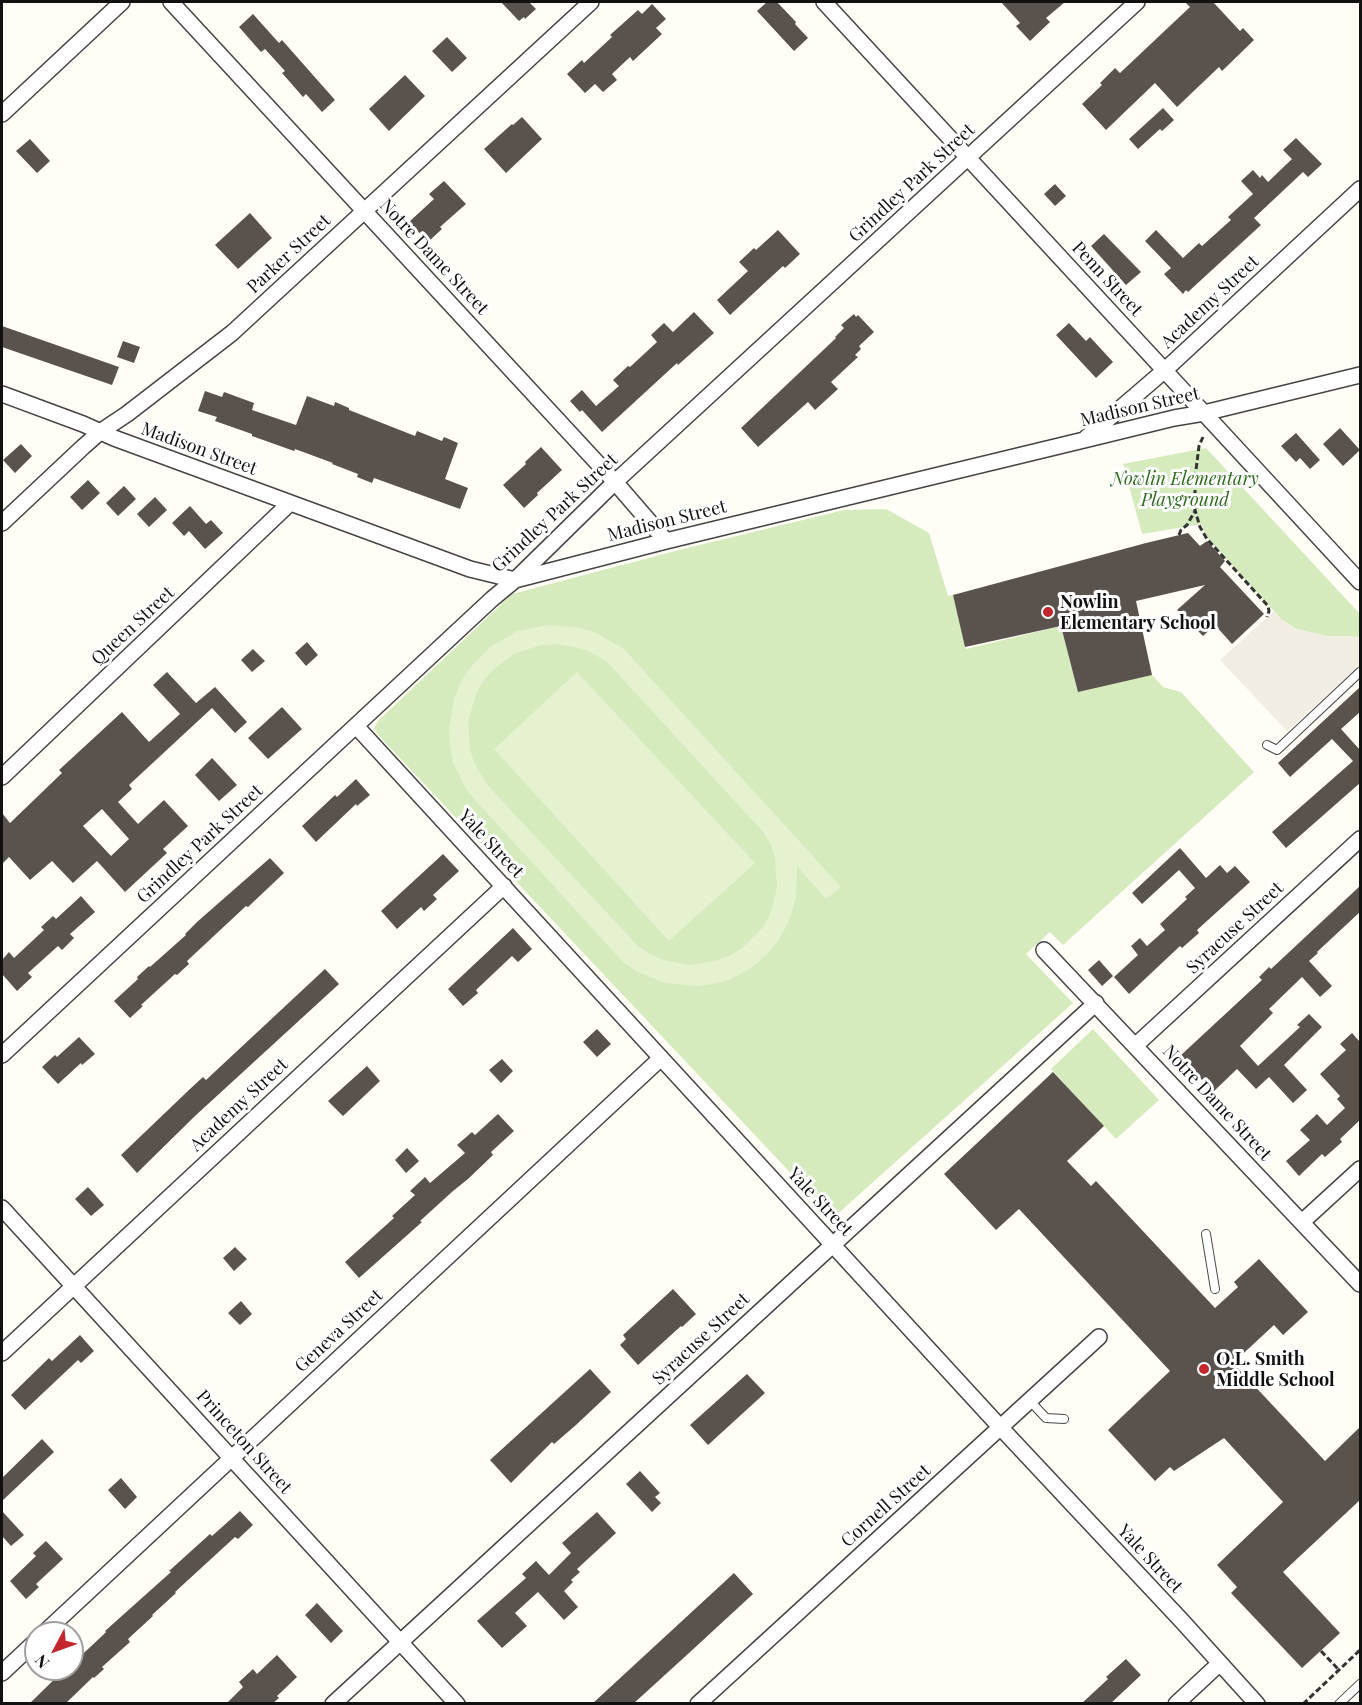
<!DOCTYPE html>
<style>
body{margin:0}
#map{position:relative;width:1362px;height:1705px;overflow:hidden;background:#fffdf5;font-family:"Playfair Display",serif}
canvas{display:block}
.frame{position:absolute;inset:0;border:3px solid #111;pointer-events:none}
.north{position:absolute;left:24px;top:1621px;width:60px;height:60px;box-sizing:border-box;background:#fff;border:2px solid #a0a0a0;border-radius:50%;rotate:229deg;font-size:16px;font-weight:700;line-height:24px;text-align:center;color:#111}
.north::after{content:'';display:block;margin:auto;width:21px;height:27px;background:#c4262e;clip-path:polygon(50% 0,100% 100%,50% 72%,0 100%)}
</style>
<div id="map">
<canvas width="1362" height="1705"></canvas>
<div class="frame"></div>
<div class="north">N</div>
</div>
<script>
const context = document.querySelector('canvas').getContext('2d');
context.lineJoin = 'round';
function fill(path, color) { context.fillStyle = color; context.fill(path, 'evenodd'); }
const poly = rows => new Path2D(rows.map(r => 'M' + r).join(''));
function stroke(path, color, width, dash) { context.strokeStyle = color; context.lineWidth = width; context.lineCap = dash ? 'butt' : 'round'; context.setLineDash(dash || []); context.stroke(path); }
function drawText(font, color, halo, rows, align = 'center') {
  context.font = font + ' "Playfair Display",serif'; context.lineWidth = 6; context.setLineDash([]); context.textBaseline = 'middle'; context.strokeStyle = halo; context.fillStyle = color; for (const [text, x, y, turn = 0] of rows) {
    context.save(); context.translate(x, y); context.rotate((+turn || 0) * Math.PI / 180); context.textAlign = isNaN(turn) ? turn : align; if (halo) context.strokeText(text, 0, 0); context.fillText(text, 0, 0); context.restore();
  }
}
const green = poly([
 [1206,448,1360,614,1360,637,1327,636,1296,629,1281,619,1205,535,1202,524,1142,534,1123,464],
 [886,509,929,533,948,596,953,595,966,649,1061,626,1152,675,1163,687,1181,692,1254,772,1063,945,1050,932,1026,954,1073,1003,833,1218,378,735,374,728,378,721,512,594,679,550,844,510],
 [1093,1029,1159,1100,1116,1139,1051,1069]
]);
const pitch = poly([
 [549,625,581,628,596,633,624,649,841,887,826,899,797,866,796,897,792,912,786,927,778,941,768,953,756,964,743,973,728,980,713,984,697,986,665,983,636,971,623,962,467,791,453,762,450,746,449,730,454,699,460,684,468,670,490,647,518,631],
 [555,644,569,646,583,649,596,655,608,663,764,833,771,845,775,859,777,887,774,901,770,914,763,927,743,947,731,955,718,960,690,965,663,960,650,954,638,946,490,788,482,776,475,764,470,750,468,722,476,694,483,682,492,671,514,654,541,645],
 [577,672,755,863,669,941,494,749]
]);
const plaza = poly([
 [1274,611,1281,619,1296,629,1327,636,1360,637,1360,666,1287,731,1220,660]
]);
const building = poly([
 [501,2,529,2,536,9,525,19,524,17,519,21],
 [767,2,777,2,796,22,795,24,808,38,794,51,757,11],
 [1001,2,1065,2,1046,18,1050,22,1030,41,1016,26,1020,23],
 [1185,2,1213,2,1240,31,1243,28,1254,40,1222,71,1219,67,1177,107,1155,83,1106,130,1082,104,1102,85,1100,83,1115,68,1120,73,1190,7],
 [652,4,666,19,656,28,662,34,633,61,630,57,612,74,617,80,603,92,595,84,585,93,567,74,582,60,584,63,612,37,610,35,638,10,642,14],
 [253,14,279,43,282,40,335,100,322,112,306,94,303,97,282,73,285,71,265,49,261,52,239,27],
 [447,37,467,58,452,72,432,51],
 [405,75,425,96,389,131,369,109],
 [1163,108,1174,120,1162,131,1160,129,1138,149,1129,139],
 [522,117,542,139,506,173,484,149,512,124,513,125],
 [1296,138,1322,164,1308,177,1303,172,1254,218,1261,225,1188,292,1186,290,1183,294,1164,274,1171,268,1145,241,1156,230,1183,258,1199,243,1202,246,1231,220,1228,217,1253,194,1241,181,1253,170,1260,178,1262,175,1268,182,1292,159,1283,150],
 [30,139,50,161,37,173,16,151],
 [444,181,466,204,440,227,442,229,428,242,409,222,434,199,429,194],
 [1055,184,1066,196,1055,206,1044,194],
 [250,213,272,238,238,269,215,245],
 [778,230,800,254,785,268,783,266,730,315,717,300,748,271,739,262,754,248,756,250],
 [1104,234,1141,272,1126,285,1091,246],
 [694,312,714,333,678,365,677,363,602,432,582,410,580,412,570,401,582,390,596,406,619,386,613,380,628,366,630,367,657,342,651,335,664,323,673,332],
 [854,314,856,317,858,315,874,332,859,346,861,349,855,355,858,357,831,382,838,389,815,410,808,402,758,447,741,428,836,338,835,337,844,328,841,325],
 [1069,323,1086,341,1090,337,1113,362,1096,378,1056,335],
 [2,326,119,367,112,385,2,347],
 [123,341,140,347,134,363,117,357],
 [205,391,222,397,224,392,254,403,252,410,296,425,307,396,334,406,335,402,349,408,349,410,415,436,417,431,442,441,444,437,458,443,445,479,468,488,460,509,374,478,372,483,357,477,358,474,332,464,333,463,295,449,294,451,252,436,252,434,215,421,217,417,198,411],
 [1340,428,1360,450,1343,466,1323,444],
 [1296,433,1320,460,1310,469,1300,458,1296,462,1281,446],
 [21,444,32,456,15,473,3,460],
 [541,447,562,470,537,493,538,495,524,508,503,485,526,464,525,462],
 [88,480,100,493,82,510,70,497],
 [124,486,136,499,118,516,106,503],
 [155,497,167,510,149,527,137,514],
 [190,506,206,524,211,520,223,533,205,549,189,531,184,536,172,523],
 [1188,533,1200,546,1207,541,1225,561,1220,567,1264,614,1232,644,1215,625,1203,636,1177,610,1205,585,1136,601,1152,675,1078,692,1061,626,965,647,953,595,1146,543],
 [307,642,318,655,306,666,295,653],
 [253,649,265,661,252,672,241,660],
 [167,672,196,703,215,687,247,722,235,733,212,708,129,785,132,789,118,802,138,824,164,800,188,826,163,849,167,853,125,892,97,861,73,883,52,861,30,880,9,857,2,864,2,813,10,823,62,773,59,770,122,712,149,742,180,714,153,685],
 [102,809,129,839,111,856,83,826],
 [1360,687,1360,712,1341,729,1360,750,1360,783,1286,848,1272,832,1353,761,1332,739,1290,777,1278,763],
 [282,707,302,729,268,759,248,738],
 [212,758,237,785,219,801,195,775],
 [356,779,370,795,357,806,356,804,316,842,302,826,335,795,337,797],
 [1180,848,1206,878,1220,865,1227,873,1235,866,1250,882,1197,930,1199,933,1182,948,1180,946,1129,994,1114,977,1138,955,1131,946,1140,938,1147,946,1165,930,1160,924,1187,899,1185,897,1195,888,1179,870,1142,904,1132,893],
 [443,854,459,871,433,895,437,899,424,911,421,907,397,929,381,911],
 [270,858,284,873,248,907,246,906,187,961,189,964,177,975,175,974,141,1005,143,1006,130,1018,114,1001,138,979,137,977,149,966,150,967,186,935,185,934,197,922],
 [1360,886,1360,912,1317,952,1318,953,1309,961,1332,986,1320,997,1302,977,1269,1009,1273,1013,1240,1046,1258,1066,1300,1027,1297,1025,1309,1014,1322,1027,1284,1065,1307,1090,1293,1103,1269,1077,1256,1089,1237,1069,1213,1092,1180,1056,1262,980,1259,977,1269,967,1271,969],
 [81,896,95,912,70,934,74,938,62,950,58,946,28,973,32,977,17,991,2,974,2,960,9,952,14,958,44,930,41,927,53,916,56,919],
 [513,928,532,949,518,962,512,956,476,990,478,993,463,1006,448,989],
 [1099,960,1113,976,1102,986,1088,970],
 [325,969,339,984,195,1116,137,1173,121,1155,190,1089,203,1077,206,1080],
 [597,1029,611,1044,597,1057,583,1042],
 [1352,1033,1360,1042,1360,1120,1340,1139,1342,1142,1325,1157,1322,1154,1299,1176,1286,1161,1310,1140,1300,1130,1317,1114,1327,1125,1345,1108,1337,1099,1340,1096,1320,1074,1346,1050,1340,1044],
 [79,1037,95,1054,82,1065,81,1063,58,1084,42,1067,55,1055,57,1057],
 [502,1059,513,1071,501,1083,489,1070],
 [367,1066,380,1081,343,1116,328,1101],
 [1053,1072,1104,1126,1067,1161,1091,1186,1096,1181,1215,1308,1238,1287,1234,1282,1259,1259,1308,1312,1283,1335,1274,1325,1233,1363,1325,1461,1360,1427,1360,1500,1283,1572,1340,1633,1302,1668,1231,1593,1237,1587,1217,1565,1283,1502,1224,1438,1174,1471,1170,1467,1155,1481,1108,1430,1170,1371,1019,1209,996,1230,944,1174],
 [498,1114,514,1131,491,1152,493,1155,468,1179,453,1191,420,1221,422,1222,359,1278,345,1262,394,1218,392,1216,415,1195,410,1191,425,1177,430,1183,465,1153,457,1145,472,1132,475,1135],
 [407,1148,419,1161,406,1173,395,1160],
 [88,1187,104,1205,91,1216,75,1199],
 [235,1247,247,1259,234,1271,223,1258],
 [673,1289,696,1314,682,1327,681,1326,638,1365,620,1345,626,1339,623,1335],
 [241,1301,252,1314,240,1325,228,1313],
 [80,1335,94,1351,81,1363,78,1360,25,1410,11,1395,49,1358,52,1361],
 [590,1369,611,1392,576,1425,554,1444,552,1442,511,1483,490,1460],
 [747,1374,765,1393,708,1445,690,1425],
 [42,1439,54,1452,2,1501,2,1478],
 [640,1471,660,1493,655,1497,661,1503,652,1512,626,1484],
 [121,1478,137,1497,125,1509,108,1490],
 [2,1511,24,1535,11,1546,2,1536],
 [240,1511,253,1525,238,1539,235,1537,175,1592,176,1593,152,1615,153,1616,128,1639,130,1642,102,1667,104,1669,94,1678,93,1677,65,1704,29,1704,65,1669,72,1669,72,1664,102,1636,106,1632,105,1631,171,1572,169,1571,210,1534,212,1536],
 [597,1512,616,1533,577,1569,580,1572,571,1580,573,1582,564,1591,578,1607,564,1620,538,1592,515,1613,527,1626,502,1648,477,1621,526,1578,522,1574,536,1561,549,1575,571,1553,562,1543],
 [46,1541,63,1559,36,1584,39,1587,26,1599,10,1581,36,1556,33,1553],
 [734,1573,753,1594,689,1653,633,1704,592,1704],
 [317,1603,343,1631,331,1643,305,1615],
 [277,1655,297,1677,277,1696,279,1698,272,1704,226,1704,243,1687,239,1682,253,1669,257,1674],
 [1126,1659,1141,1675,1110,1704,1081,1704,1108,1679,1106,1677]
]);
const path = poly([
 [1203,437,1199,446,1195,478,1195,510,1200,527,1207,539,1268,606,1269,611,1267,617],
 [1179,535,1181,530,1187,525,1195,511],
 [1321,1651,1339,1670],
 [1303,1704,1360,1650]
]);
const service = poly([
 [1267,745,1277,750,1360,672],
 [1206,1234,1215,1289],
 [1030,1401,1046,1418,1064,1419],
 [1339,1704,1360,1684]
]);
const minor = poly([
 [171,2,615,482,666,541],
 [824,2,1360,582],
 [2,114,122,2],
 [2,394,83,424,114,438,470,569,515,580,666,541,1084,440,1174,418,1204,413,1360,375],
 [1086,438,1165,370,1360,189],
 [2,523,83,447,100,432,127,414,232,333,591,2],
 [356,726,1001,1428,1181,1620,1257,1704],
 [2,777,290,503],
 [1044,950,1360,1284],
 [1136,1045,1360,839],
 [2,1055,492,599,515,580,615,482,1137,2],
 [2,1208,457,1704],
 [1302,1222,1360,1169],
 [2,1353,504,886],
 [44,1633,661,1058],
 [2,1673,36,1641],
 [333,1704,1096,1003],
 [698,1704,1099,1337],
 [1176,1704,1220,1663]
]);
const markers = [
 [1048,612,6,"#c4262e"],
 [1204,1369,6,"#c4262e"]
];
const streetNames = [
 ["Grindley Park Street",912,183,-43],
 ["Parker Street",289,254,-43],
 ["Notre Dame Street",434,257,47],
 ["Penn Street",1107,279,47],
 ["Academy Street",1210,302,-43],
 ["Madison Street",1140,407,-13],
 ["Madison Street",199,449,20],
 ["Grindley Park Street",555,513,-43],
 ["Madison Street",667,521,-14],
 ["Queen Street",133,626,-43],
 ["Grindley Park Street",200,844,-43],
 ["Yale Street",491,844,47],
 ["Syracuse Street",1235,928,-43],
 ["Notre Dame Street",1217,1103,47],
 ["Academy Street",239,1105,-43],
 ["Yale Street",820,1202,47],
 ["Geneva Street",339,1331,-43],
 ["Syracuse Street",701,1339,-43],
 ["Princeton Street",244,1442,48],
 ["Cornell Street",886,1506,-42],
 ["Yale Street",1150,1559,47]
];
const parkNames = [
 ["Nowlin Elementary",1185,479],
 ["Playground",1185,500]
];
const poiNames = [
 ["Nowlin",1060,602],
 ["Elementary School",1060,623],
 ["O.L. Smith",1216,1359],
 ["Middle School",1216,1380]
];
fill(green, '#d5ebbd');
fill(pitch, '#e6f2cf');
fill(plaza, '#f1ede2');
fill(building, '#5a524d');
stroke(service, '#444', 10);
stroke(minor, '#444', 18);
stroke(path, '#333', 3, [6, 3]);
stroke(service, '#fff', 8);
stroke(minor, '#fff', 15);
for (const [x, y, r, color] of markers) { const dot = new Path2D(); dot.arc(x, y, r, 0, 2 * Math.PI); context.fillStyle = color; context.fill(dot); stroke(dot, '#fff', 2); }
drawText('18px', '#111', '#fff', streetNames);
drawText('italic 18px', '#2f6b1f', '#fff', parkNames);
drawText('bold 18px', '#111', '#fff', poiNames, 'left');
</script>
